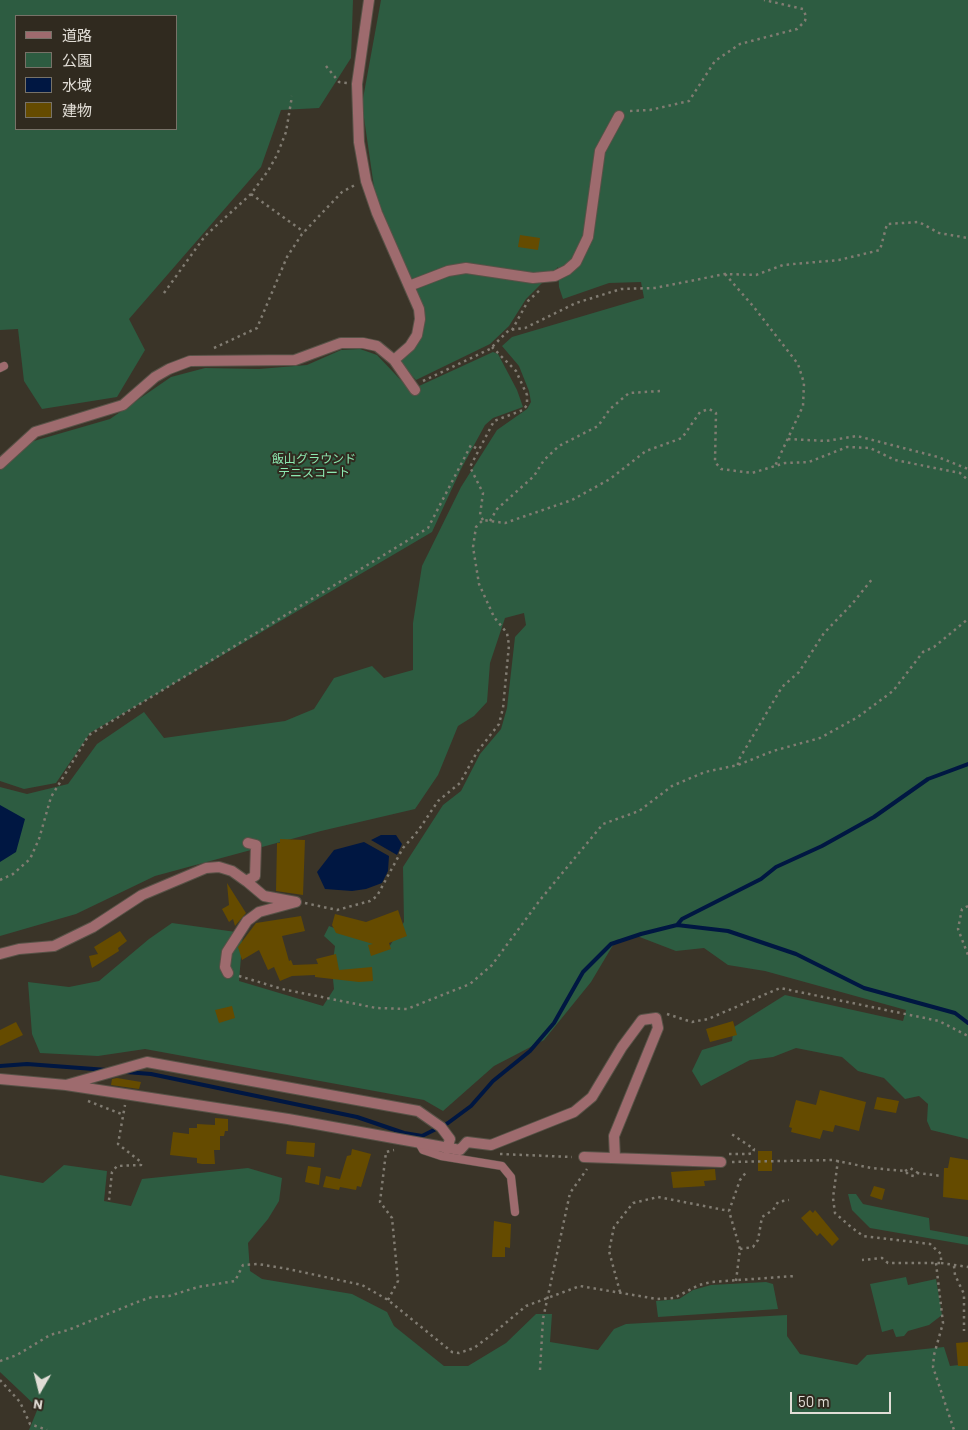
<!DOCTYPE html>
<meta charset="utf-8">
<style>
body{margin:0}
#map{position:relative;width:968px;height:1430px;overflow:hidden;background:#3a3428;font-family:Barlow,"Noto Sans JP",sans-serif}
canvas{display:block}
.legend{position:absolute;left:15px;top:15px;width:162px;height:115px;box-sizing:border-box;background:#302a1f;border:1px solid #777268;margin:0;padding:6px 9px;list-style:none;font-size:15px;color:#e1ddd6}
.legend li{display:flex;align-items:center;gap:10px;height:25px}
.legend b{width:25px;border:1px solid #777268}
.north{position:absolute;left:15px;top:1365px;width:50px;height:50px;-webkit-text-stroke:4px #302a1f;paint-order:stroke;rotate:188deg;font-size:14px;font-weight:700;line-height:20px;text-align:center;color:#e1ddd6}
.north::after{content:'';display:block;margin:auto;width:18px;height:22px;background:#e1ddd6;clip-path:polygon(50% 0,100% 100%,50% 72%,0 100%)}
.scale{position:absolute;left:790px;top:1392px;width:101px;height:22px;box-sizing:border-box;border:2px solid #e1ddd6;border-top:0;padding-left:6px;font-size:15px;line-height:18px;white-space:nowrap;color:#e1ddd6;-webkit-text-stroke:4px #302a1f;paint-order:stroke}
</style>
<div id="map">
<canvas width="968" height="1430"></canvas>
<ul class="legend">
<li><b style="height:6px;background:#9e6b6e"></b>道路</li>
<li><b style="height:14px;background:#2d5c41"></b>公園</li>
<li><b style="height:14px;background:#001742"></b>水域</li>
<li><b style="height:14px;background:#654b00"></b>建物</li>
</ul>
<div class="north">N</div>
<div class="scale">50 m</div>
</div>
<script>
const context = document.querySelector('canvas').getContext('2d');
context.lineJoin = 'round';
function fill(path, color) { context.fillStyle = color; context.fill(path, 'evenodd'); }
const poly = rows => new Path2D(rows.map(r => 'M' + r).join(''));
function stroke(path, color, width, dash) { context.strokeStyle = color; context.lineWidth = width; context.lineCap = dash ? 'butt' : 'round'; context.setLineDash(dash || []); context.stroke(path); }
function drawText(font, color, halo, rows, align = 'center') {
  context.font = font + ' Barlow,"Noto Sans JP",sans-serif'; context.lineWidth = 4; context.setLineDash([]); context.textBaseline = 'middle'; context.strokeStyle = halo; context.fillStyle = color; for (const [text, x, y, turn = 0] of rows) {
    context.save(); context.translate(x, y); context.rotate((+turn || 0) * Math.PI / 180); context.textAlign = isNaN(turn) ? turn : align; if (halo) context.strokeText(text, 0, 0); context.fillText(text, 0, 0); context.restore();
  }
}
const green = poly([
 [0,0,353,0,351,58,319,108,281,110,261,167,129,319,145,350,117,397,42,409,24,381,18,329,0,330],
 [16,16,176,16,176,129,16,129],
 [381,0,968,0,968,1139,931,1130,927,1121,928,1104,919,1096,905,1099,884,1078,858,1071,842,1057,796,1048,773,1057,750,1060,701,1086,692,1071,702,1050,732,1041,734,1027,785,995,903,1021,906,1010,765,971,728,965,704,948,676,951,637,936,616,940,591,982,544,1040,494,1066,443,1111,424,1100,145,1049,98,1056,40,1053,32,1034,28,982,69,987,99,981,149,939,172,923,243,933,239,981,323,1006,334,989,332,969,335,946,324,936,329,926,388,949,404,922,403,867,443,805,461,791,480,754,501,729,507,708,515,637,526,625,524,613,505,618,490,663,487,702,474,716,458,726,438,775,415,809,321,831,155,876,76,914,0,936,0,787,27,794,68,784,97,744,144,712,164,738,285,721,314,709,334,678,372,666,384,678,413,670,413,623,422,566,461,487,497,430,527,409,531,402,529,391,519,366,502,346,512,337,644,298,641,282,609,283,563,299,559,287,558,267,526,299,509,326,490,344,416,380,402,365,402,360,421,338,424,320,421,302,375,194,362,104],
 [360,349,377,355,413,393,421,389,419,386,493,352,498,354,517,390,523,407,493,418,485,425,461,469,432,532,90,733,56,783,24,789,0,781,0,470,27,443,110,419,171,377,205,368,259,369,307,365,341,350],
 [64,1165,107,1171,104,1201,131,1206,142,1179,248,1168,282,1178,279,1201,268,1219,248,1243,250,1271,262,1279,352,1294,387,1312,394,1326,444,1366,468,1366,506,1343,536,1314,552,1314,550,1342,598,1350,614,1329,626,1324,787,1315,787,1336,800,1354,857,1365,867,1355,944,1347,950,1366,968,1364,968,1430,29,1430,38,1408,0,1372,0,1175,43,1183],
 [848,1194,856,1194,863,1204,929,1218,930,1230,968,1237,968,1245,870,1228,852,1210],
 [906,1277,908,1285,936,1279,942,1315,929,1325,908,1331,904,1336,896,1337,893,1329,882,1332,870,1284],
 [766,1282,773,1284,778,1309,658,1317,656,1301,679,1299,693,1290,711,1285]
]);
const water = poly([
 [0,805,25,819,16,852,0,862],
 [381,835,396,835,402,844,397,855,371,840],
 [364,842,389,856,388,871,382,883,366,889,352,891,325,889,317,872,334,850]
]);
const stream = poly([
 [677,925,682,919,761,879,776,867,822,846,874,817,928,779,968,764],
 [0,1066,27,1064,107,1070],
 [126,1072,151,1074,357,1117,404,1133,422,1136,448,1123,471,1106,493,1081,530,1051,554,1023,583,972,611,944,641,934,677,925,728,931,796,954,864,988,955,1013,968,1023]
]);
const building = poly([
 [520,235,540,238,538,250,518,247],
 [280,839,305,840,303,895,276,891,277,843,280,843],
 [227,883,246,913,235,926,233,919,229,922,222,909,229,905],
 [398,910,407,936,389,943,391,949,371,956,368,945,373,944,336,933,332,925,335,914,366,922],
 [301,916,305,931,282,936,289,961,291,960,293,965,318,964,316,959,336,954,339,970,372,967,373,981,359,982,315,977,315,975,292,976,280,981,274,967,268,970,259,950,242,960,238,947,256,923],
 [120,931,127,941,118,948,119,951,92,968,89,956,98,954,94,947],
 [232,1006,235,1018,219,1023,215,1010],
 [733,1021,737,1035,710,1042,706,1029],
 [16,1022,23,1035,0,1046,0,1030],
 [117,1078,141,1082,139,1089,111,1085,112,1079],
 [820,1090,866,1102,859,1131,835,1125,833,1132,823,1130,820,1139,791,1132,792,1128,789,1127,796,1100,816,1105],
 [877,1097,899,1101,896,1113,874,1109],
 [215,1118,228,1119,228,1131,225,1131,224,1136,220,1136,220,1150,214,1150,215,1164,202,1164,197,1163,197,1158,170,1155,173,1132,189,1134,189,1128,197,1128,197,1124,215,1125],
 [287,1141,315,1143,314,1157,286,1154],
 [352,1149,371,1154,361,1187,357,1186,356,1190,340,1187,339,1190,323,1187,326,1176,340,1179,347,1156,351,1155],
 [758,1151,772,1151,772,1171,758,1171],
 [950,1157,968,1160,968,1200,943,1197,944,1168,948,1168],
 [308,1166,321,1168,319,1185,305,1182],
 [715,1169,716,1180,704,1181,705,1186,673,1188,671,1172],
 [874,1186,885,1189,882,1200,870,1196],
 [810,1210,813,1213,815,1210,839,1239,832,1246,820,1233,817,1236,801,1218],
 [494,1221,511,1224,510,1248,505,1247,505,1257,492,1257],
 [968,1342,968,1366,958,1366,956,1343]
]);
const path = poly([
 [326,66,339,82,347,83],
 [630,111,650,110,689,101,715,61,740,44,797,29,805,21,806,16,803,9,764,0],
 [251,194,304,232],
 [725,274,753,306,798,364,804,383,803,406,775,466],
 [164,293,205,236,251,194,268,171,277,155,286,132,292,96],
 [512,330,528,301,541,289],
 [214,348,257,328,287,257,302,234,342,192,355,185],
 [423,381,490,349,509,330,525,328,576,303,621,289,655,288,725,274,756,275,783,265,839,260,880,250,887,224,919,222,939,233,968,238],
 [788,439,826,441,857,436,938,457,968,469],
 [483,520,480,515,483,493,470,467,494,421,523,410,527,405,527,395,516,371,492,347],
 [490,521,497,509,534,476,544,460,559,446,598,426,610,409,629,393,660,391],
 [738,765,738,761,782,687,799,672,824,633,852,604,873,578],
 [0,880,13,874,30,859,39,839,51,797,89,735,428,528,471,445,479,450],
 [305,903,337,910,370,901,377,896,403,848,418,831,438,801,460,783,477,752,499,724,503,708,509,645,507,633,494,617,479,584,473,547,476,527,483,520,505,523,572,500,610,479,646,451,682,438,700,412,709,409,716,413,715,462,721,469,752,473,785,463,809,462,847,447,870,448,895,460,960,473,968,480],
 [968,906,962,909,958,929,968,955],
 [239,976,282,989,376,1008,407,1009,470,984,492,965,540,900,603,824,639,811,672,786,705,772,738,765,773,751,820,738,858,717,893,691,923,652,934,647,968,619],
 [667,1014,692,1022,708,1019,780,988,939,1021,968,1036],
 [88,1101,124,1115],
 [500,1154,572,1157],
 [729,1154,748,1154,753,1153,754,1149,730,1133],
 [838,1160,833,1198,835,1213,851,1227,863,1236,930,1244,941,1254,941,1263,888,1263,882,1258,862,1260],
 [732,1162,833,1160,871,1168,905,1171,909,1175,914,1176,918,1173,941,1176],
 [905,1171,910,1168,918,1173],
 [109,1200,112,1172,117,1166,141,1165,141,1162,118,1144,125,1105],
 [740,1249,753,1247,758,1240,762,1217,773,1210,778,1202,789,1200],
 [936,1263,943,1323,934,1355,933,1367,954,1430],
 [941,1263,968,1267],
 [954,1266,955,1275,964,1294,964,1331],
 [736,1281,740,1249,729,1211,740,1180,747,1171],
 [620,1292,609,1251,614,1227,633,1203,658,1197,729,1211],
 [388,1300,398,1281,392,1218,380,1202,386,1152,394,1150],
 [0,1361,17,1355,50,1335,68,1330,140,1301,152,1297,169,1296,198,1287,235,1281,243,1265,258,1264,288,1269,362,1285,388,1300,452,1352,459,1353,474,1348,490,1336,526,1306,580,1286,657,1299,674,1298,699,1285,711,1282,795,1276],
 [540,1370,543,1319,570,1193,587,1169],
 [0,1380,20,1402,30,1424,47,1430]
]);
const lane = poly([
 [0,368,4,366],
 [419,1143,423,1150,441,1156,502,1166,511,1177,515,1212]
]);
const street = poly([
 [369,0,357,84,359,142,366,181,377,213,419,309,420,319,417,335,410,346,394,360],
 [409,286,448,271,466,268,533,278,555,276,567,270,576,262,588,237,600,151,619,116],
 [0,464,35,432,123,405,155,377,169,369,190,361,295,360,341,343,363,343,377,346,394,360,415,390],
 [0,954,19,949,54,946,93,927,142,895,206,868,219,867,232,871,246,881,255,876,256,845,248,843],
 [228,973,225,967,227,952,247,921,259,912,296,902,264,896,245,880],
 [0,1079,66,1085,147,1062,418,1111,441,1127,450,1139,447,1149],
 [66,1085,288,1119,460,1150,467,1142,491,1145,574,1112,592,1097,622,1047,642,1020,656,1018,658,1028,614,1136,615,1158],
 [584,1157,721,1162]
]);
const parkNames = [
 ["飯山グラウンド",314,459],
 ["テニスコート",314,473]
];
fill(green, '#2d5c41');
fill(water, '#001742');
stroke(stream, '#001742', 4);
fill(building, '#654b00');
stroke(lane, '#585247', 9);
stroke(street, '#585247', 12);
stroke(path, '#817c72', 2.5, [2.5, 4]);
stroke(lane, '#9e6b6e', 8);
stroke(street, '#9e6b6e', 10);
drawText('12px', '#8ce8b0', '#302a1f', parkNames);
</script>
